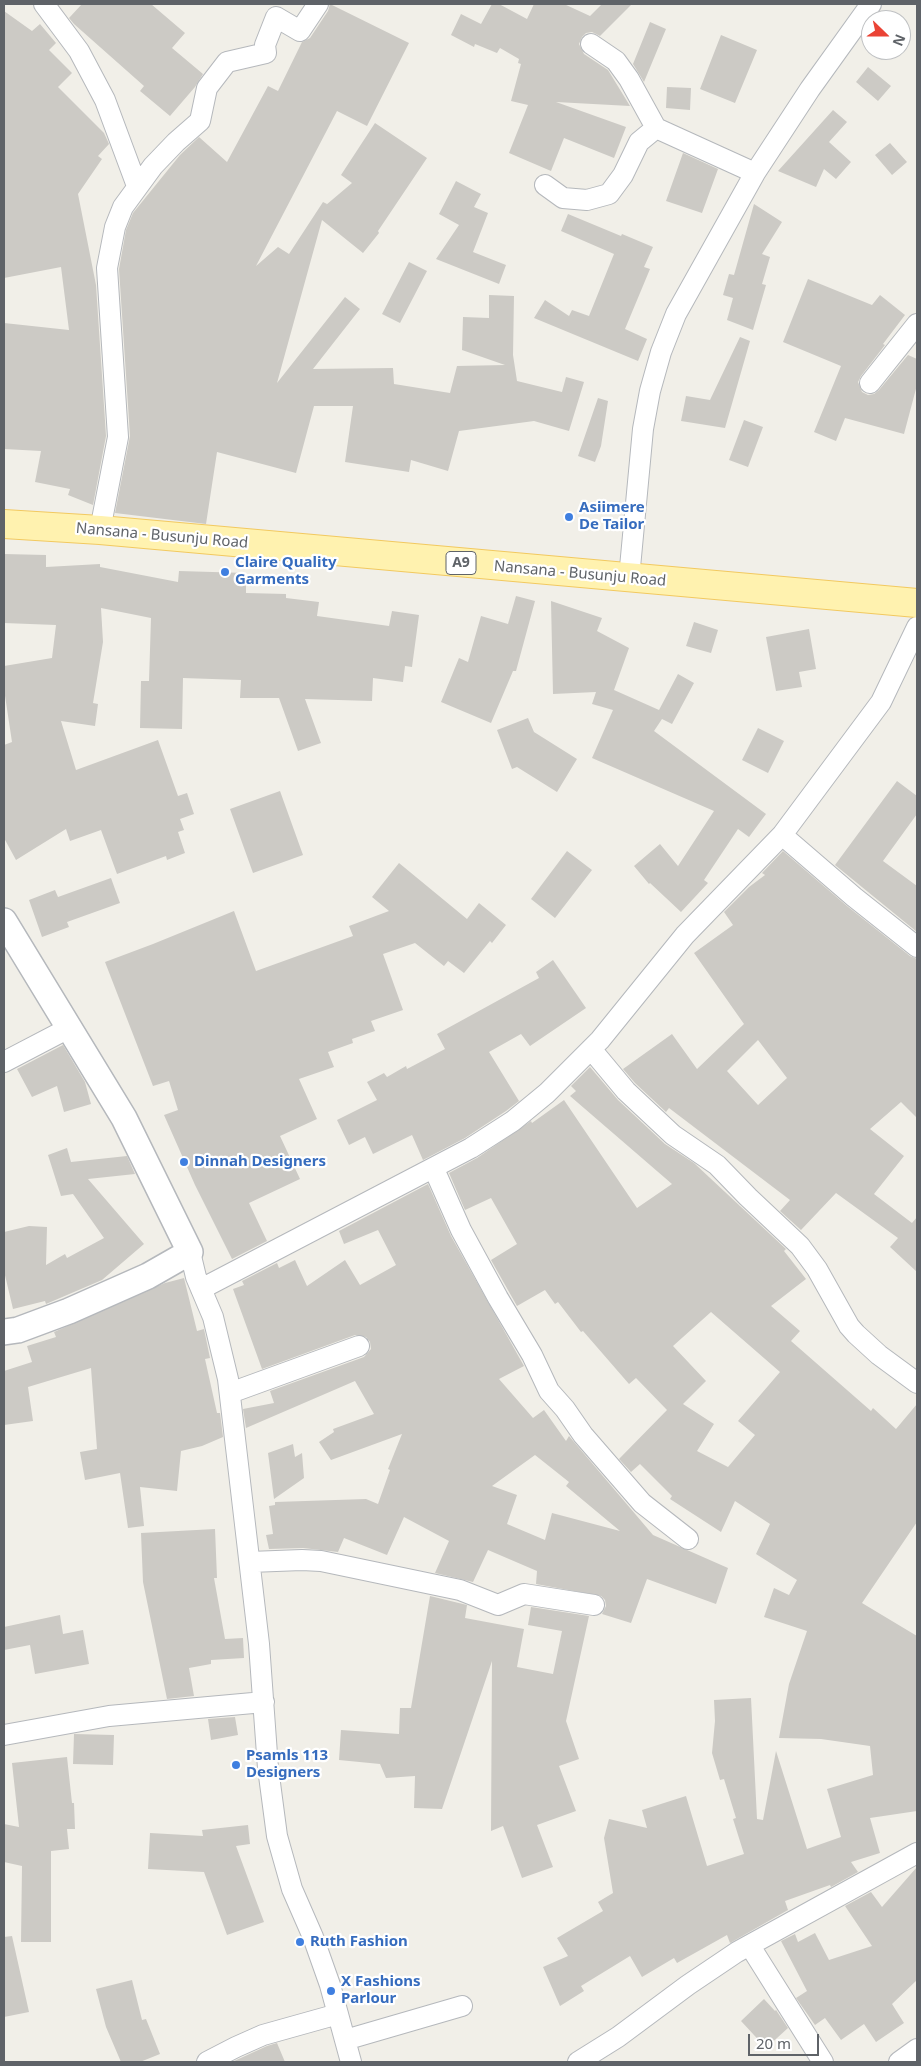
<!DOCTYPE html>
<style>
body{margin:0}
#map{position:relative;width:921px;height:2066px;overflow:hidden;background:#f1efe8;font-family:"Noto Sans",sans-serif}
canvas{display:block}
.frame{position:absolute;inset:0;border:5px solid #5f6368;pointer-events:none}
.north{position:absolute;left:861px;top:10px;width:50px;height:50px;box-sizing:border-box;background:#fff;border:1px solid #bfc1c3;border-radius:50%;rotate:112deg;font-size:14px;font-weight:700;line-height:20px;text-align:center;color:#5f6368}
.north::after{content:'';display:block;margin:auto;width:18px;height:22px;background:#ea4335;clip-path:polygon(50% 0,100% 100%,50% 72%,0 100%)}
.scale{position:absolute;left:748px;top:2034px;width:71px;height:22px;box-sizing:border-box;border:2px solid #5f6368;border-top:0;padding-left:6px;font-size:15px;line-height:18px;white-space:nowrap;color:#5f6368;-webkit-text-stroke:4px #fff;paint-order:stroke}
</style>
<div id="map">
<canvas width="921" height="2066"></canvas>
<div class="frame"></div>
<div class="north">N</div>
<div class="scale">20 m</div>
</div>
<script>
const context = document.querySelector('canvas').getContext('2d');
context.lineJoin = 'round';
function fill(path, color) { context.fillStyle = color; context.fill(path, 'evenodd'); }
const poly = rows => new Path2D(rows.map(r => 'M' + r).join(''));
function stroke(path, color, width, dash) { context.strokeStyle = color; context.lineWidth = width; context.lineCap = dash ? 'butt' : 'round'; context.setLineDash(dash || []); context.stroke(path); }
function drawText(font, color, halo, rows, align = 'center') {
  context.font = font + ' "Noto Sans",sans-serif'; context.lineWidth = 4.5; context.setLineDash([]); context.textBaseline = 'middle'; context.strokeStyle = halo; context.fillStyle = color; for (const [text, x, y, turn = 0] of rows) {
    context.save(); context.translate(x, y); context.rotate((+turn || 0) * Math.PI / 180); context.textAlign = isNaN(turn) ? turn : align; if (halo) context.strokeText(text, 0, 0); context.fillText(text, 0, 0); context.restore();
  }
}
const building = poly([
 [82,4,151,4,185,33,172,48,203,74,195,87,170,116,140,91,144,86,74,24,69,18],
 [330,4,409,43,367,126,337,111,256,266,278,247,289,254,323,202,327,204,326,205,352,183,341,175,375,123,427,158,378,231,379,233,363,253,322,220,277,383,345,297,360,309,313,369,393,368,394,384,450,393,457,366,505,365,462,350,463,317,489,318,489,295,514,296,513,355,517,381,562,392,566,377,584,382,569,431,534,421,459,431,448,471,411,460,409,472,345,462,353,406,314,406,296,473,217,452,206,524,115,513,130,436,119,269,126,230,133,213,180,155,199,137,227,162,268,86,278,91,302,42,310,38,328,11],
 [492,4,499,4,527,19,534,4,564,4,590,16,602,4,632,4,600,36,592,32,586,33,582,37,579,44,584,54,608,70,630,106,556,102,626,127,614,158,564,138,551,171,509,153,528,105,511,101,521,64,518,63,519,59,500,48,497,53,475,44,474,47,451,35,461,14,481,24],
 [4,11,32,31,40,24,56,43,49,50,72,73,58,87,104,133,109,144,98,156,102,159,78,194,96,285,106,436,93,505,68,495,70,489,35,482,41,451,4,449,4,323,69,330,61,267,4,278],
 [650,22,666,29,644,82,633,64],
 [721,35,757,50,735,103,700,89],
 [868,67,891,86,878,101,856,82],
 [667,87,691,88,690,110,666,108],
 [833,110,847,122,829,142,851,162,836,179,824,169,816,187,778,171],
 [890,143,907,162,892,175,875,155],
 [683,153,718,169,702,213,666,201],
 [456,181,481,194,474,207,488,213,473,252,506,265,499,284,436,259,459,225,439,214],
 [754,204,782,222,762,254,770,257,762,284,766,285,753,330,727,320,733,298,723,295,729,274,734,275],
 [568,214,621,236,622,234,653,247,644,267,650,269,625,329,647,339,638,361,534,318,545,300,569,316,572,310,589,316,614,254,561,231],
 [409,262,427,271,400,323,382,314],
 [808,279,872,305,880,295,905,315,883,344,885,345,861,376,858,382,862,392,868,395,874,394,879,390,908,355,917,359,917,385,904,434,845,418,836,441,814,432,841,366,783,342],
 [740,337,750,341,725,428,681,421,686,396,710,400],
 [598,398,608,401,601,446,595,462,578,456],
 [744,420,763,427,748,467,729,460],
 [4,554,46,555,46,567,100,564,100,567,178,582,179,571,246,573,246,593,286,594,286,598,319,602,317,616,389,626,392,611,419,615,412,667,405,666,403,682,373,678,372,701,305,699,321,743,298,751,279,698,240,698,241,680,183,678,182,729,140,728,141,681,149,681,151,618,101,608,103,642,93,703,98,704,95,726,61,721,76,770,158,740,178,796,187,793,194,814,180,819,184,830,178,832,185,853,167,860,166,856,117,874,101,830,70,841,66,829,16,860,4,838,4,745,12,742,4,689,4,666,52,658,56,625,4,623],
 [516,596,535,601,516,671,513,671,491,723,441,702,459,658,468,662,481,616,508,624],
 [551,601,602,618,597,631,629,648,614,690,659,710,678,674,694,683,672,724,662,719,654,731,766,814,749,837,738,829,704,880,708,883,681,912,650,883,649,884,634,866,660,844,678,866,714,811,592,758,613,710,592,704,596,692,553,694],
 [694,622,718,630,711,653,686,646],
 [809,629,816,669,799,672,802,687,776,691,766,637],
 [528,718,534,732,577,759,557,792,517,767,512,769,497,730],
 [758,728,784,741,768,773,742,760],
 [897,781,917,796,917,814,883,861,917,886,917,932,835,865],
 [280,791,303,855,253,873,230,809],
 [567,851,592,870,555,918,531,899],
 [783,851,847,906,910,956,917,959,917,1118,901,1102,870,1129,904,1156,874,1194,912,1223,917,1217,917,1272,890,1247,898,1238,836,1193,801,1230,780,1211,790,1200,669,1108,666,1112,635,1083,623,1069,672,1034,697,1069,744,1024,694,953,733,925,724,912,749,887,765,875,762,873],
 [758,1040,787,1078,758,1105,727,1071],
 [399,863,467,919,479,903,506,925,492,943,490,941,464,973,448,961,444,966,415,943,383,954,403,1010,371,1021,375,1031,352,1039,353,1043,328,1052,334,1067,299,1079,317,1119,280,1136,300,1179,249,1203,267,1241,232,1259,195,1185,164,1115,178,1110,169,1081,153,1086,105,962,153,944,234,911,256,971,353,936,349,926,389,911,372,897],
 [111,878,120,903,67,922,69,927,42,937,29,900,55,890,58,897],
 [553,960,586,1008,530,1046,521,1034,489,1052,519,1101,506,1111,465,1138,423,1160,412,1135,373,1154,365,1137,349,1145,337,1120,377,1100,367,1082,384,1073,387,1077,406,1066,407,1069,445,1049,437,1034,539,978,536,972],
 [63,1045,85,1082,91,1104,64,1112,57,1086,32,1097,17,1069],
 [590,1067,618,1100,665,1144,694,1163,786,1249,784,1251,806,1279,771,1306,800,1331,791,1341,871,1411,873,1408,896,1429,917,1404,917,1522,862,1603,917,1636,917,1811,870,1818,880,1853,851,1862,858,1872,831,1887,830,1885,785,1901,788,1910,730,1943,727,1935,677,1963,674,1958,642,1977,630,1956,581,1986,584,1991,560,2006,543,1967,568,1956,557,1938,603,1911,598,1902,613,1893,604,1838,609,1819,647,1828,642,1810,686,1796,707,1866,744,1854,733,1819,736,1818,724,1779,720,1780,712,1753,715,1721,714,1700,751,1698,757,1819,763,1820,776,1751,807,1849,841,1837,827,1789,873,1775,870,1746,821,1739,779,1738,789,1684,807,1631,764,1617,774,1588,789,1595,797,1580,756,1554,770,1524,735,1501,721,1532,670,1499,672,1496,640,1464,631,1472,619,1459,667,1410,636,1378,629,1384,583,1331,581,1332,558,1302,555,1304,545,1290,517,1306,491,1260,517,1244,491,1198,465,1210,449,1173,477,1158,531,1121,532,1123,564,1100,637,1208,672,1184,570,1096,576,1091,571,1086],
 [711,1312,780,1372,738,1421,755,1435,728,1467,697,1451,714,1424,683,1404,706,1381,673,1346],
 [67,1148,71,1162,127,1156,135,1174,88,1179,144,1244,102,1280,46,1304,45,1301,13,1309,4,1271,4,1232,29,1226,47,1227,46,1265,65,1254,67,1258,104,1238,73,1194,61,1196,48,1155],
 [428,1184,451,1236,524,1366,499,1379,533,1418,544,1410,566,1441,569,1436,653,1535,728,1568,716,1604,647,1579,631,1623,602,1614,606,1606,605,1600,601,1596,536,1584,537,1571,488,1550,473,1582,435,1573,449,1541,404,1517,387,1555,344,1538,338,1552,303,1548,269,1549,266,1535,273,1534,269,1506,275,1505,275,1502,366,1499,378,1504,390,1470,388,1469,402,1434,331,1460,319,1442,334,1432,333,1429,374,1414,355,1381,246,1428,243,1409,274,1403,270,1391,364,1357,371,1349,370,1342,366,1337,355,1335,262,1369,233,1289,244,1285,242,1281,277,1263,279,1268,295,1260,307,1286,345,1260,360,1285,396,1265,378,1230,344,1244,339,1231],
 [535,1455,569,1482,566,1486,620,1531,552,1513,545,1540,507,1524,517,1495,492,1486],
 [184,1278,197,1331,204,1329,210,1358,205,1359,217,1413,220,1413,223,1437,202,1446,181,1451,177,1491,140,1487,144,1526,128,1528,120,1473,85,1480,80,1452,97,1449,91,1368,28,1387,33,1421,4,1425,4,1371,32,1362,27,1346,56,1337,54,1332,165,1283],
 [293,1444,295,1457,302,1453,304,1478,274,1499,268,1453],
 [215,1529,217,1578,214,1578,225,1639,243,1638,244,1658,211,1660,211,1664,189,1668,194,1696,167,1699,143,1582,141,1533],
 [430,1596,467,1605,465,1618,524,1629,517,1667,553,1674,562,1631,528,1625,531,1607,589,1616,566,1721,579,1759,559,1766,576,1811,537,1825,553,1867,522,1878,503,1826,491,1831,492,1661,442,1809,414,1808,415,1776,386,1778,380,1764,339,1760,341,1730,399,1734,400,1708,411,1708],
 [60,1615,63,1634,83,1630,89,1664,35,1674,30,1645,4,1650,4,1627],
 [235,1717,238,1735,211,1740,208,1719],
 [74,1734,114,1735,113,1765,73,1764],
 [67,1757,72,1803,74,1803,75,1829,67,1829,69,1849,51,1851,51,1942,21,1942,22,1866,4,1862,4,1824,19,1827,12,1763],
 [248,1825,250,1844,236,1846,264,1922,227,1935,204,1872,148,1869,150,1833,203,1836,202,1830],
 [917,1867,917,1980,892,2004,904,2023,876,2042,864,2024,841,2040,825,2018,815,2025,796,1998,807,1991,781,1941,795,1934,798,1942,815,1933,829,1960,872,1946,845,1906,871,1892,882,1907],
 [12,1936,29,2012,4,2017,4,1937],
 [132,1980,142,2020,146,2019,160,2054,140,2062,121,2062,106,2027,96,1989],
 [764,1999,775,2011,776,2010,788,2028,766,2048,741,2021],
 [277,2043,285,2062,232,2062,267,2046]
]);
const minor = poly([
 [44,4,79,51,105,100,137,186],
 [591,44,616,61,629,79,656,128,755,173],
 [545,185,563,198,587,200,609,194,623,175,639,142,656,128],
 [870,383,917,324],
 [100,530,118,437,107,268,115,227,123,207,153,166,176,142,200,121,207,88,227,62,266,53,265,45,276,17,300,31,318,4],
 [629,578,643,429,650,391,661,352,676,314,755,173,810,89,871,4],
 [782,835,854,897,917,947],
 [591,1049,626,1091,673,1135,717,1165,748,1197,800,1246,817,1269,849,1326,856,1334,879,1355,917,1383],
 [4,1062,69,1028],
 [434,1169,461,1230,498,1298,532,1355,549,1391,565,1409,583,1435,642,1503,688,1539],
 [190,1252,196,1277,213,1317,228,1379,259,1644,268,1768,277,1836,292,1889,313,1937,330,1985,351,2062],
 [201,1289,471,1148,513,1121,547,1093,600,1040,685,935,782,835,881,702,917,627],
 [230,1393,359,1346],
 [250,1562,302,1560,321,1561,460,1590,498,1605,524,1594,594,1605],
 [4,1735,109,1716,264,1702],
 [750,1946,823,2062],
 [345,2040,462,2006],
 [207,2062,236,2047,263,2035,338,2014],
 [578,2062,618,2037,688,1985,737,1952,917,1853],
 [899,2062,917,2049]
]);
const tertiary = poly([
 [4,921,124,1118,190,1252,148,1276,69,1311,18,1330,4,1332]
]);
const primary = poly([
 [4,524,100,530,917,603]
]);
const markers = [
 [569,517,5,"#3f7fe0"],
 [225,572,5,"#3f7fe0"],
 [184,1162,5,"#3f7fe0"],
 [236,1765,5,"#3f7fe0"],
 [300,1942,5,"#3f7fe0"],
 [331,1991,5,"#3f7fe0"]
];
const shields = [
 [461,563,30]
];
const shieldNames = [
 ["A9",461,563]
];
const shopNames = [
 ["Asiimere",579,508],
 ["De Tailor",579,525],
 ["Claire Quality",235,563],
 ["Garments",235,580],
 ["Dinnah Designers",194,1162],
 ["Psamls 113",246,1756],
 ["Designers",246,1773],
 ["Ruth Fashion",310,1942],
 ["X Fashions",341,1982],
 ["Parlour",341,1999]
];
const streetNames = [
 ["Nansana - Busunju Road",162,536,5],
 ["Nansana - Busunju Road",580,574,5]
];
fill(building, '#cccac5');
stroke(minor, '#b5b8bc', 22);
stroke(tertiary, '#b5b8bc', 28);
stroke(primary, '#f2c960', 30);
stroke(minor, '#fff', 20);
stroke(tertiary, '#fff', 25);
stroke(primary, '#fff2af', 28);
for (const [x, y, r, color] of markers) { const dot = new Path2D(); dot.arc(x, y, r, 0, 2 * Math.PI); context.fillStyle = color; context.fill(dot); stroke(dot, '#fff', 2); }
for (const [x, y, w] of shields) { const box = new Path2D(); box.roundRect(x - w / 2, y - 11.5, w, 23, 4); context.fillStyle = '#fff'; context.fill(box); stroke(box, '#5f6368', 1); }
drawText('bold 14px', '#5f6368', null, shieldNames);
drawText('bold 15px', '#366cbe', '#fff', shopNames, 'left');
drawText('15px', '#5f6368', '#fff', streetNames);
</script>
